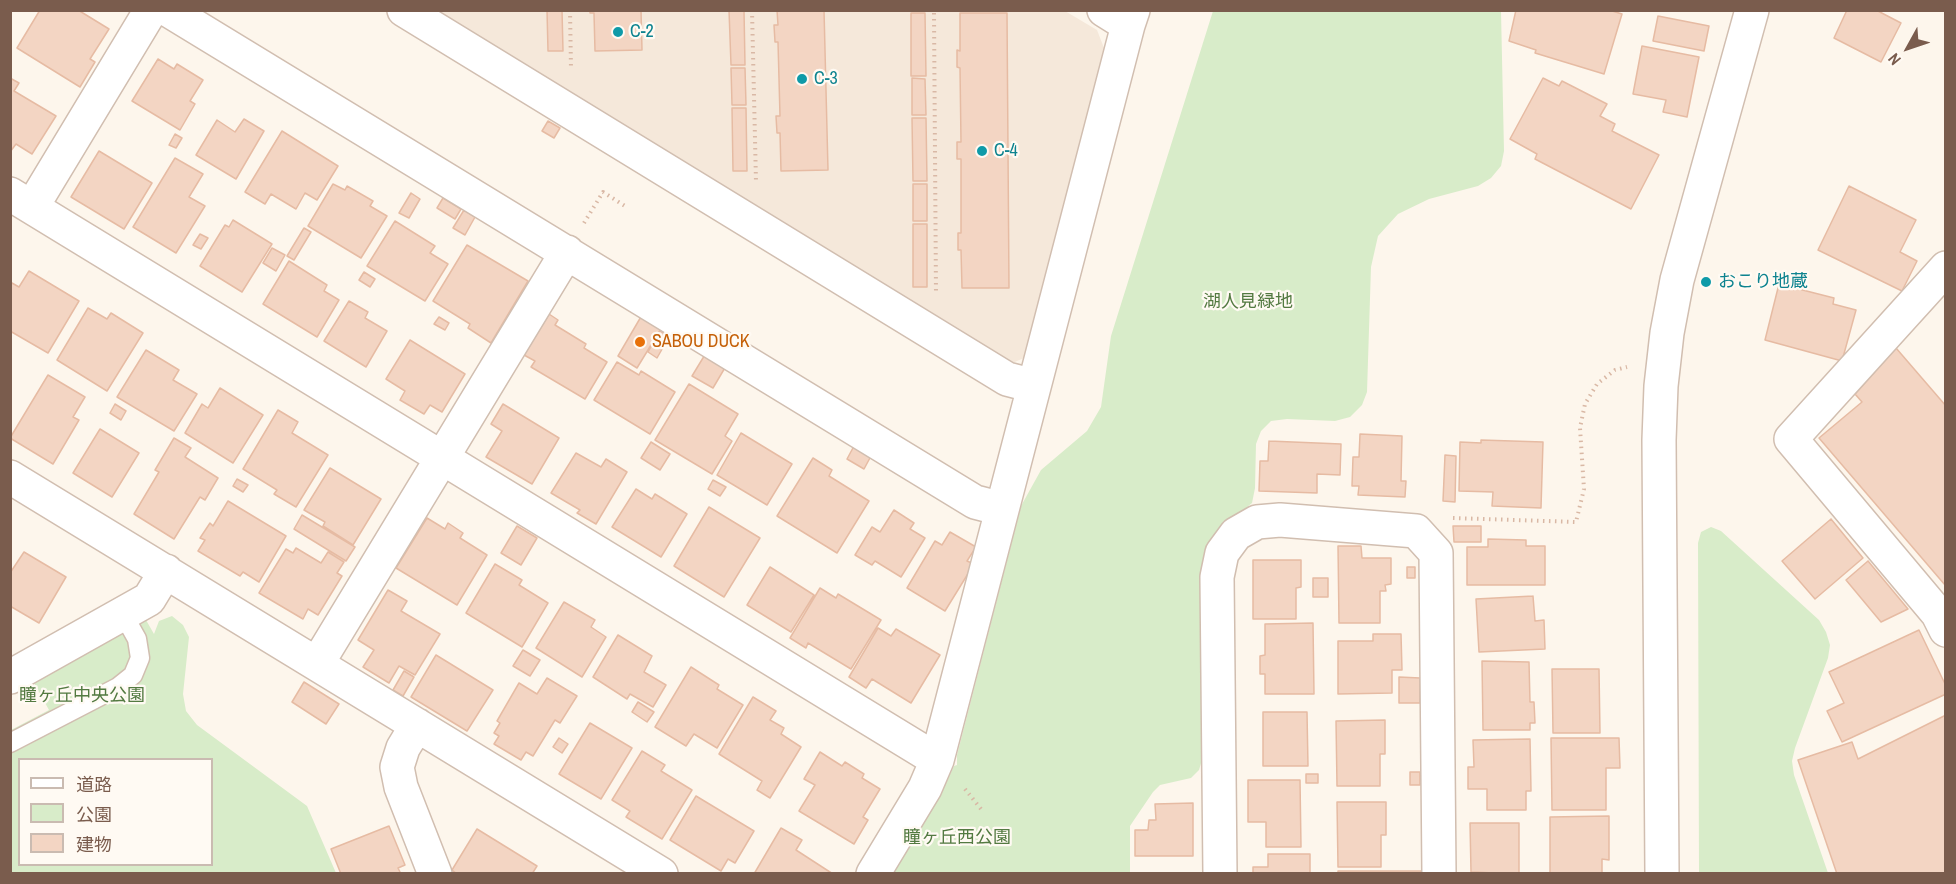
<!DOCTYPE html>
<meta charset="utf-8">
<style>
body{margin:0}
#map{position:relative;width:1956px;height:884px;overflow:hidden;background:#fdf6ec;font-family:"Archivo Narrow","Noto Sans JP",sans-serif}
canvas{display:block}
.frame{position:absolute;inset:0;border:12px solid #7a5c4d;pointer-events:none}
.legend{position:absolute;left:18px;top:758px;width:195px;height:108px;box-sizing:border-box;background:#fffaf3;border:2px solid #cabbb1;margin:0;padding:8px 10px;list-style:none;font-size:18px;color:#7a5c4d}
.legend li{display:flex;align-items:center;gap:12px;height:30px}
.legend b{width:30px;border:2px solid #cabbb1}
.north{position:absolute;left:1878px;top:18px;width:60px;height:60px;-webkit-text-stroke:4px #fffaf3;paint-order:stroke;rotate:230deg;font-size:16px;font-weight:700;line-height:24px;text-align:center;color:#7a5c4d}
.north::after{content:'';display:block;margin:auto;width:21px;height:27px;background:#7a5c4d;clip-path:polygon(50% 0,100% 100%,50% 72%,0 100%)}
</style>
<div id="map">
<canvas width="1956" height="884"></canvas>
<div class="frame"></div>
<ul class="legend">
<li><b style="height:8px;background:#fff"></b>道路</li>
<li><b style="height:16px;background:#d8ecc9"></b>公園</li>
<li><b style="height:16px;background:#f3d5c3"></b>建物</li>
</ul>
<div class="north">N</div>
</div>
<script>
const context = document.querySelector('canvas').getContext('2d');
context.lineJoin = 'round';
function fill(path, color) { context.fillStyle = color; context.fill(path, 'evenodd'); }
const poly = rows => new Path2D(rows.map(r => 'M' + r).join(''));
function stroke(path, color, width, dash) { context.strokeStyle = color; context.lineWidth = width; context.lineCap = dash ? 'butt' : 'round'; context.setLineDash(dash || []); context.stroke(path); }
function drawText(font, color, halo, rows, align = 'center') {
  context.font = font + ' "Archivo Narrow","Noto Sans JP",sans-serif'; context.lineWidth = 4.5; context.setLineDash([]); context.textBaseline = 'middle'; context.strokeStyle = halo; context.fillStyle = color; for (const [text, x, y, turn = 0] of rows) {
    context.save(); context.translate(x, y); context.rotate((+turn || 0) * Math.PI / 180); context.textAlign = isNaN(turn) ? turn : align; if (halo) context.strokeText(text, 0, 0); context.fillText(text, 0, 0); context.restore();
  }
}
const residential = poly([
 [431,11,1065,11,1097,30,1104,48,1024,358,1010,364]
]);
const green = poly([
 [1213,11,1501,11,1504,151,1501,166,1491,178,1478,186,1429,199,1398,214,1378,236,1371,267,1367,392,1362,405,1350,417,1335,421,1287,419,1271,421,1261,431,1256,444,1255,488,1252,503,1240,513,1224,521,1206,546,1200,575,1202,760,1199,770,1191,778,1160,785,1153,792,1134,820,1130,826,1130,873,893,874,940,796,954,766,957,765,957,755,1021,506,1041,470,1087,431,1101,407,1111,336],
 [1711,527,1721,531,1819,620,1826,632,1830,645,1828,658,1795,748,1792,761,1794,775,1828,873,1699,873,1698,543,1701,532],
 [172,616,183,625,189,637,183,694,186,711,197,725,307,806,336,873,11,874,11,730,49,710,34,683,146,620,154,634,159,621],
 [20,760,212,760,212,864,20,864]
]);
const building = poly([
 [40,10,78,10,109,29,90,59,95,62,80,87,17,48,40,10],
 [547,10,562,10,563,51,548,51,547,10],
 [590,10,641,10,642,50,595,51,594,13,590,13,590,10],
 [729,10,744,10,745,65,731,65,729,10],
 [777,10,824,10,828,170,781,171,780,133,777,133,776,116,780,116,778,42,775,42,774,25,778,25,777,10],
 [1516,10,1609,10,1622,14,1604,74,1535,53,1536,50,1509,41,1516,10],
 [1847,10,1876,10,1901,23,1881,62,1834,38,1847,10],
 [911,13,925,13,926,76,911,76,911,13],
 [960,13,1007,13,1009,288,962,288,961,250,958,250,958,233,961,233,961,159,957,159,957,142,961,142,960,68,957,67,957,50,960,51,960,13],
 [1658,16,1709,26,1704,51,1653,41,1658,16],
 [1642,46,1699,57,1687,117,1663,112,1666,100,1633,94,1642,46],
 [158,59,174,69,177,64,203,80,190,101,195,104,180,130,132,101,158,59],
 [731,68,745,68,746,105,732,105,731,68],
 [10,78,19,83,14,91,56,116,32,154,16,144,10,152,10,78],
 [912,78,925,79,926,115,912,115,912,78],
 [1543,78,1559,86,1562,81,1607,104,1600,116,1615,124,1612,131,1659,155,1631,209,1535,159,1537,154,1510,139,1543,78],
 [732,108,746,108,747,171,733,171,732,108],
 [912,118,926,118,927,181,913,181,912,118],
 [244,119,264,131,236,179,196,155,217,120,235,132,244,119],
 [548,121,560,128,554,138,542,131,548,121],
 [282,131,338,166,317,200,305,193,296,209,271,194,265,204,245,192,282,131],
 [175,134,182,138,176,148,169,145,175,134],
 [99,151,152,183,124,229,71,197,99,151],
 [175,158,203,174,189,197,205,206,176,253,133,227,175,158],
 [333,184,345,190,347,186,373,201,370,206,387,216,361,258,308,226,333,184],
 [913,184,927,184,927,221,913,221,913,184],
 [1849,186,1916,220,1900,252,1917,261,1902,291,1818,250,1849,186],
 [411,193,420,199,409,218,399,213,411,193],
 [443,198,461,209,455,219,437,208,443,198],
 [464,210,475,217,465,235,453,228,464,210],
 [233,220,272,244,242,292,200,266,225,225,229,227,233,220],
 [395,221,435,246,430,253,448,264,425,301,367,266,395,221],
 [913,224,927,224,927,287,913,287,913,224],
 [304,228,311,232,294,260,287,256,304,228],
 [200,234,208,238,201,249,193,245,200,234],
 [467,245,528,281,491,343,468,328,470,324,433,301,467,245],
 [272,248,285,255,276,271,263,263,272,248],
 [289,261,327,285,324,291,339,300,317,337,263,304,289,261],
 [29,271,79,301,48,353,10,331,10,286,12,283,19,287,29,271],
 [364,272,375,279,370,287,359,280,364,272],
 [1779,284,1834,298,1833,304,1856,310,1842,361,1765,340,1779,284],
 [349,301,368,312,365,318,387,331,366,367,324,341,349,301],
 [88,308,107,319,111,313,143,333,107,391,57,360,88,308],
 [549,314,558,320,555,325,586,344,584,348,607,362,585,399,531,367,535,361,524,355,549,314],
 [642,315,662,327,637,368,618,356,642,315],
 [439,317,449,323,445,330,434,324,439,317],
 [660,331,669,337,657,358,648,352,660,331],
 [410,340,465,374,442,412,430,405,424,414,400,400,405,391,386,379,410,340],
 [1896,348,1946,406,1945,585,1819,438,1862,402,1855,394,1896,348],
 [146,350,179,370,173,380,197,394,174,431,117,397,146,350],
 [706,353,726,366,713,388,692,376,706,353],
 [617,362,639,375,641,371,675,392,650,434,594,400,617,362],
 [48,375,85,397,73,417,79,420,53,464,10,438,48,375],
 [689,384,738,414,725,436,732,441,712,474,655,440,689,384],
 [220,388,263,415,233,463,185,433,202,404,208,408,220,388],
 [115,404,126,411,121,420,110,413,115,404],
 [503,404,559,438,532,484,486,457,502,431,491,424,503,404],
 [278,410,298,422,292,433,328,455,296,507,274,494,277,490,243,469,278,410],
 [100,429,139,453,112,497,73,473,100,429],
 [741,433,792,464,767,505,717,475,741,433],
 [1360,434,1402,436,1401,481,1406,481,1405,497,1358,495,1359,486,1352,486,1353,457,1359,457,1360,434],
 [174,438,191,448,185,457,218,478,205,500,200,497,174,539,134,514,159,472,155,470,174,438],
 [1481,440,1543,442,1541,508,1492,506,1493,492,1459,491,1460,442,1481,443,1481,440],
 [1269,441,1341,444,1340,475,1317,474,1317,493,1259,491,1260,461,1268,461,1269,441],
 [651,442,670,454,660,470,641,458,651,442],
 [854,446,871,456,864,469,847,459,854,446],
 [576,453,601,467,606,459,627,472,596,524,577,513,580,510,551,493,576,453],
 [1445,455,1456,456,1455,502,1443,501,1445,455],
 [813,458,832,470,829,476,869,501,837,553,777,516,813,458],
 [330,468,381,499,353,545,323,526,325,522,304,510,330,468],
 [237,479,248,485,243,492,233,486,237,479],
 [713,480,726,487,720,496,708,489,713,480],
 [636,489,652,499,655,494,687,514,661,557,612,527,636,489],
 [228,501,286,536,259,582,243,572,240,576,198,551,205,540,200,538,210,523,213,526,228,501],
 [709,507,760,538,724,597,674,566,709,507],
 [894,510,914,523,910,529,925,538,901,577,875,561,872,565,855,555,872,527,880,532,894,510],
 [302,515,355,547,346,561,294,529,302,515],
 [427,518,445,529,448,523,463,533,460,538,487,555,457,605,396,568,427,518],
 [1831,519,1863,558,1815,599,1782,561,1831,519],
 [517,526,537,538,521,565,501,553,517,526],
 [1453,526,1481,526,1481,542,1454,542,1453,526],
 [950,532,976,547,967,561,974,564,945,611,907,588,935,541,942,545,950,532],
 [1488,539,1526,540,1526,546,1545,546,1545,585,1467,585,1467,547,1488,547,1488,539],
 [1338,546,1361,546,1362,558,1391,558,1391,584,1385,585,1386,591,1380,591,1380,623,1339,623,1338,546],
 [296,548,321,563,328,552,344,562,337,573,342,576,318,615,308,609,303,619,259,593,286,549,293,553,296,548],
 [24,552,66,577,39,623,10,606,10,573,24,552],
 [1253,560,1301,560,1301,587,1296,588,1296,619,1253,619,1253,560],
 [1868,561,1908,609,1881,622,1846,580,1868,561],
 [495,564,522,580,519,585,548,603,522,647,466,613,495,564],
 [770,567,814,595,791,632,747,605,770,567],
 [1407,567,1415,567,1415,578,1407,578,1407,567],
 [1313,578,1328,578,1328,597,1313,597,1313,578],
 [820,588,836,598,838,594,881,620,851,669,808,643,806,648,790,638,820,588],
 [388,590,407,601,401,611,440,634,415,675,399,666,389,683,363,667,374,650,358,640,388,590],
 [1533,596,1535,621,1544,620,1545,649,1479,652,1476,599,1533,596],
 [564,602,595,620,591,627,606,637,582,677,536,648,564,602],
 [1313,623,1314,694,1265,694,1265,674,1260,674,1260,656,1265,655,1265,624,1313,623],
 [878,628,891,636,896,629,940,655,911,703,872,679,866,688,849,677,878,628],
 [1919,630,1946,686,1946,694,1842,742,1827,711,1844,703,1829,672,1919,630],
 [1373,634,1401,634,1402,670,1392,670,1392,693,1338,694,1338,641,1373,641,1373,634],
 [618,635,652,656,644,672,666,685,653,707,630,694,627,699,593,677,618,635],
 [523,650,540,660,530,676,513,666,523,650],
 [436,655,493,690,467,731,411,697,436,655],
 [1482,661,1529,662,1530,702,1534,702,1535,723,1530,723,1530,730,1483,730,1482,661],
 [691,667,719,685,717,689,743,705,717,748,694,734,686,746,655,727,691,667],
 [1552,669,1599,669,1600,733,1553,733,1552,669],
 [404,671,414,677,403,696,393,690,404,671],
 [1399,677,1420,678,1420,703,1399,703,1399,677],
 [547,678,577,696,560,723,555,720,533,756,526,752,521,760,494,744,499,736,494,733,500,723,497,721,519,683,537,694,547,678],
 [304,682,339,704,326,724,292,702,304,682],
 [753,697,776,711,770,720,784,728,781,734,801,747,770,798,757,790,762,781,719,754,753,697],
 [638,702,654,712,647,722,632,712,638,702],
 [1263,712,1307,712,1308,766,1263,766,1263,712],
 [1946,715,1946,874,1837,874,1798,760,1852,742,1858,759,1946,715],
 [1385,720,1385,754,1380,754,1380,786,1337,786,1336,721,1385,720],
 [590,723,632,748,601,799,559,774,590,723],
 [559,738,568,744,562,753,553,747,559,738],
 [1551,738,1619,738,1620,768,1606,768,1606,810,1552,810,1551,738],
 [1530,739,1531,791,1526,791,1526,810,1487,810,1487,789,1468,789,1468,767,1474,767,1473,740,1530,739],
 [642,751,665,765,661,771,692,790,662,839,626,817,630,811,612,800,642,751],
 [820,752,842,766,845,762,864,774,862,778,880,789,863,817,868,820,854,844,799,811,815,785,804,779,820,752],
 [1410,772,1420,772,1420,785,1410,785,1410,772],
 [1306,774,1318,774,1318,783,1306,783,1306,774],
 [1248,780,1300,780,1301,847,1266,847,1266,822,1248,822,1248,780],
 [696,796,754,831,735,863,728,859,721,871,670,840,696,796],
 [1337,802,1386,802,1386,835,1381,835,1381,867,1338,867,1337,802],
 [1193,803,1193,856,1135,856,1135,830,1148,830,1149,820,1156,820,1155,804,1193,803],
 [1609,816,1609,860,1602,859,1602,874,1550,874,1550,817,1609,816],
 [1470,823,1519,823,1519,874,1471,872,1470,823],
 [389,826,405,865,398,868,401,874,341,874,331,849,389,826],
 [781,828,802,840,796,850,833,874,754,874,781,828],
 [477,829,537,866,532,874,457,874,452,870,477,829],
 [1268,854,1310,854,1310,874,1253,874,1253,867,1268,867,1268,854],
 [1338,871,1421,871,1421,874,1338,874,1338,871]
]);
const path = poly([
 [570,10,571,69],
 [752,10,756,182],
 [934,13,936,294],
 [584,223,603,192,628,208],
 [1453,518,1576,522,1584,489,1580,428,1585,404,1597,384,1615,370,1627,367],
 [965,789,981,809]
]);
const service = poly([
 [10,743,118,687,133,675,140,658,137,639,123,614]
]);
const minor = poly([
 [168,10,975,502,1002,509],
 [404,10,1007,379,1034,386],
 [1104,10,1128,25],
 [10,194,937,760],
 [32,207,151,10],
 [1946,268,1791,439,1938,614,1946,630],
 [10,477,661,874],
 [317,664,567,252],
 [10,677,149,599,166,571],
 [417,725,403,748,397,767,401,787,435,874],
 [873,874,925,788,937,760,1128,25,1133,10],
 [1220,874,1217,577,1222,553,1236,534,1257,522,1280,520,1416,531,1436,553,1439,874]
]);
const tertiary = poly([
 [1662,874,1659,440,1661,386,1667,333,1677,280,1752,10]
]);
const markers = [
 [618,32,6,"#0f9aa8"],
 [802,79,6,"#0f9aa8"],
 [982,151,6,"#0f9aa8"],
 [1706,282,6,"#0f9aa8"],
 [640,342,6,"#e8710a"]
];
const cultureNames = [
 ["C-2",630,32],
 ["C-3",814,79],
 ["C-4",994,151],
 ["おこり地蔵",1718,282]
];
const parkNames = [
 ["湖人見緑地",1248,302],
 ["瞳ヶ丘中央公園",82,696],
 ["瞳ヶ丘西公園",957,838]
];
const foodNames = [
 ["SABOU DUCK",652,342]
];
fill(residential, '#f5e8da');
fill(green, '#d8ecc9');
fill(building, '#f3d5c3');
stroke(building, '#e6bba3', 1.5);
stroke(service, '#d1beb0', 21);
stroke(minor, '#d1beb0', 36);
stroke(tertiary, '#d1beb0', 36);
stroke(path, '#d9b8a5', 4, [1.5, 4.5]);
stroke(service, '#fff', 18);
stroke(minor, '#fff', 33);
stroke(tertiary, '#fff', 33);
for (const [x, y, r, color] of markers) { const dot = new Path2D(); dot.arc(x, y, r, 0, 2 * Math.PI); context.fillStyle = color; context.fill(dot); stroke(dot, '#fffaf3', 2); }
drawText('18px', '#0d838f', '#fffaf3', cultureNames, 'left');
drawText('18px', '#537a41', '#fffaf3', parkNames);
drawText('18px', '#c56008', '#fffaf3', foodNames, 'left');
</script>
